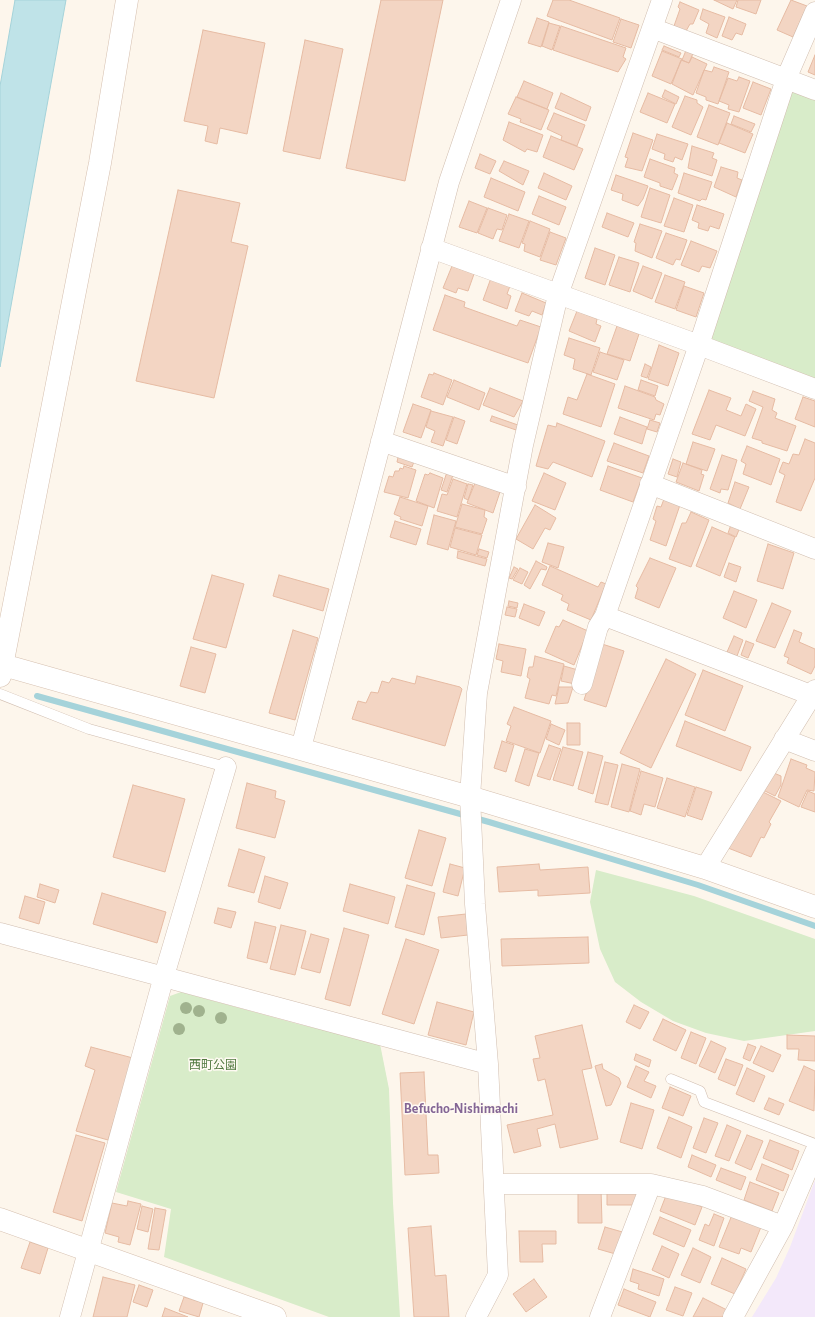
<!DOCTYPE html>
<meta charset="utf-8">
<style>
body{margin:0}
canvas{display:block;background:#fdf6ec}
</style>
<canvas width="815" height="1317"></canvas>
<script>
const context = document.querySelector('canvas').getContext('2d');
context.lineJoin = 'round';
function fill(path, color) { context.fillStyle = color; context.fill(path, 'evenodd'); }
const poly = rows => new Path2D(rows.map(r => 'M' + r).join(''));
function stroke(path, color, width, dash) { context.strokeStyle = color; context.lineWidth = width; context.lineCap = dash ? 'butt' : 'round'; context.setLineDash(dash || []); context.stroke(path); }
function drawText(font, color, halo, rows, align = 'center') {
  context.font = font + ' "Alegreya Sans","Noto Sans JP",sans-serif'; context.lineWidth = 3; context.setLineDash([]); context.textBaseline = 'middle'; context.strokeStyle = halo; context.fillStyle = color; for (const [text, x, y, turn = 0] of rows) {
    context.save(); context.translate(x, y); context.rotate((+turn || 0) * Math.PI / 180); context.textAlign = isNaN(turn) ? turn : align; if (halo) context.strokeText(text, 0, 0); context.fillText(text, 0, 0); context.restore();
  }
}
const education = poly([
 [815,1180,815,1317,752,1317,776,1278,790,1247]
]);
const green = poly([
 [790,87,815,97,815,384,705,341],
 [596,870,694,896,815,939,815,1031,744,1041,706,1033,673,1021,641,1002,615,982,600,949,590,902],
 [181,992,298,1024,380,1044,389,1089,393,1203,400,1317,329,1317,164,1257,171,1209,116,1192,170,996]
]);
const water = poly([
 [15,0,66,0,0,367,0,86,15,0]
]);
const stream = poly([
 [37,696,489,822,698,885,815,926]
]);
const building = poly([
 [381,0,443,0,405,181,346,168,381,0],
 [553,0,569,0,620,18,612,40,547,16,553,0],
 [714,0,737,0,733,9,714,0],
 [738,0,761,0,756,14,736,7,738,0],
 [791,0,807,6,793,37,777,30,791,0],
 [680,2,699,10,693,24,690,24,686,31,674,26,680,9,678,7,680,2],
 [703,9,725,17,717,38,706,33,709,24,700,19,703,9],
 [729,17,746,24,742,35,736,33,732,40,722,36,729,17],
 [537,18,549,22,541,47,528,43,537,18],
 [621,19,639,25,631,48,613,42,621,19],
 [549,23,560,26,552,50,542,46,549,23],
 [561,26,626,48,623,57,626,59,618,72,553,50,561,26],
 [203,30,265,43,247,134,220,128,217,144,205,141,208,126,184,121,203,30],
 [305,40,343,49,320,159,283,151,305,40],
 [664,46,681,53,679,57,662,50,664,46],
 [687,48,694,51,689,63,682,60,687,48],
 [662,51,682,59,671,84,652,76,662,51],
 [815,55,815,75,808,72,815,55],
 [692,57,707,64,693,95,672,84,681,60,689,63,692,57],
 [714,67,729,72,718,104,706,100,706,97,696,93,704,70,712,72,714,67],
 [739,77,750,81,739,112,728,109,729,105,719,101,728,78,737,81,739,77],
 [524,81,553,93,547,109,517,97,524,81],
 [753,82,771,89,761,115,743,108,753,82],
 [665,90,679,97,676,104,662,97,665,90],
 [561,93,591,107,586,121,555,108,561,93],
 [648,93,675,104,667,123,640,112,648,93],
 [685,96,697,100,697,103,703,107,691,135,672,127,685,96],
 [516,97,549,110,541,130,520,122,521,119,508,114,516,97],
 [709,105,730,113,718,145,697,137,709,105],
 [554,113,585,125,577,146,561,140,562,136,547,129,554,113],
 [734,116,755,124,751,132,731,124,734,116],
 [509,122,543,135,537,152,527,149,525,152,503,140,509,122],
 [727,123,753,134,745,153,719,143,727,123],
 [633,133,653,140,642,171,625,167,628,158,625,157,633,133],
 [657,134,688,144,682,160,675,157,673,162,664,159,665,154,652,149,657,134],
 [551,136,583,149,574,170,543,157,551,136],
 [692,146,714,153,712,158,717,160,712,176,688,168,692,146],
 [480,154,496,161,490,174,475,168,480,154],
 [650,159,675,168,674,173,678,175,672,190,660,186,660,183,644,177,650,159],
 [504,161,529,171,523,185,499,171,504,161],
 [721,167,738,172,737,178,742,180,736,197,714,187,721,167],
 [544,173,572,186,566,200,538,188,544,173],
 [684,173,712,182,706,200,702,199,700,201,678,193,684,173],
 [616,175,648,186,643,199,638,206,622,200,623,194,611,190,616,175],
 [491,178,525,192,518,211,484,197,491,178],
 [650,188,670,195,661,223,641,217,650,188],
 [178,190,240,203,231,242,248,246,214,398,136,381,178,190],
 [539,196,566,207,559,225,532,214,539,196],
 [674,198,693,205,684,232,664,226,674,198],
 [469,201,487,208,477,233,459,227,469,201],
 [697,205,724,214,719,229,710,226,708,231,698,228,699,223,692,220,697,205],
 [488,208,507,215,502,230,497,229,493,239,478,233,488,208],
 [607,213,634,223,628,237,602,227,607,213],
 [509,214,529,221,519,248,499,241,509,214],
 [530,221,550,229,540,257,524,251,525,244,522,243,530,221],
 [640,224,662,231,652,258,635,251,636,243,634,242,640,224],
 [550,232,566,238,556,265,540,260,550,232],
 [666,233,687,240,680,260,676,259,673,265,656,258,666,233],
 [691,241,717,251,710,268,702,266,699,272,681,265,691,241],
 [595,248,615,255,605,285,585,278,595,248],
 [619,257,639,263,630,292,609,285,619,257],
 [452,266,474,274,468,291,458,288,456,293,443,288,452,266],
 [643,266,662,273,652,299,633,291,643,266],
 [665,275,685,282,675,309,655,302,665,275],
 [491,278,510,286,507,294,511,296,507,309,483,300,491,278],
 [684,286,704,293,696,317,676,310,684,286],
 [522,293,546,303,542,315,532,311,529,316,515,311,522,293],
 [445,295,465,302,464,307,517,326,520,320,541,327,528,363,433,330,445,295],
 [577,311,597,319,596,324,601,326,595,342,569,331,577,311],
 [617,326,639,334,630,361,607,354,617,326],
 [569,338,600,348,591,375,573,369,575,359,564,355,569,338],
 [659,345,679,353,668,386,648,379,659,345],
 [600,352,624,360,617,380,593,372,600,352],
 [645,364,651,367,647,378,641,376,645,364],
 [434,373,452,380,443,405,421,397,429,374,433,375,434,373],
 [587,374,615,384,601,427,563,414,568,397,577,400,587,374],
 [454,380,485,393,479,410,447,397,454,380],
 [641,380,658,386,655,396,638,390,641,380],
 [625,386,655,397,656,400,664,404,660,415,656,414,654,420,618,408,625,386],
 [490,388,523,401,514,417,483,405,490,388],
 [709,390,731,398,726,410,741,416,746,404,756,409,745,436,716,425,710,440,692,434,709,390],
 [753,391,775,399,772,410,777,413,775,418,796,426,787,451,762,443,762,441,752,438,763,407,749,401,753,391],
 [803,397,815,401,815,427,795,419,803,397],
 [413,404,431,410,421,438,403,432,413,404],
 [431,411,453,417,443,446,431,442,435,431,426,427,431,411],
 [492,416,518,425,516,430,490,421,492,416],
 [454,417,465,421,457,444,446,440,454,417],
 [620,417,647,427,642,444,614,434,620,417],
 [650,420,660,423,657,432,647,429,650,420],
 [557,423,605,441,592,477,553,462,548,469,536,466,548,425,556,427,557,423],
 [805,439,815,443,815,478,801,511,776,502,785,475,779,472,783,462,789,464,793,454,799,455,805,439],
 [693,442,715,449,707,471,686,464,693,442],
 [614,443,649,456,643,473,607,461,614,443],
 [747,446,780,459,771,485,743,474,746,464,741,461,747,446],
 [399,453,415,459,412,467,397,462,399,453],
 [722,455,737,460,728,490,721,489,720,493,710,489,722,455],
 [673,459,681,462,677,477,668,474,673,459],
 [683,463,702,470,701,474,704,475,699,491,676,482,683,463],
 [404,466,416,470,408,498,384,492,389,476,393,477,395,471,399,471,400,468,403,469,404,466],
 [608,466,642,478,633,502,600,490,608,466],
 [447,472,453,475,447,492,441,490,447,472],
 [430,473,443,478,434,508,416,501,425,474,428,475,430,473],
 [544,473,566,483,555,510,532,501,544,473],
 [453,479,467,484,457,517,437,511,442,494,447,495,453,479],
 [735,482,749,487,740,509,728,503,735,482],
 [475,483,500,492,493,513,467,503,475,483],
 [468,484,473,485,468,500,464,498,468,484],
 [400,497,428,506,422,526,400,519,401,517,394,514,400,497],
 [664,499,680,505,666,546,650,540,656,521,653,519,657,506,661,507,664,499],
 [462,504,485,510,484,517,487,519,482,534,455,527,462,504],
 [535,505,556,518,550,530,545,528,533,549,516,539,535,505],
 [691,512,709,520,691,567,669,559,682,523,686,523,691,512],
 [434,515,456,521,448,550,427,544,434,515],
 [395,521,421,529,416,545,390,537,395,521],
 [732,522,741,525,736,537,728,533,732,522],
 [712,527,735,537,720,576,696,566,712,527],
 [455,528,482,535,476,555,450,547,455,528],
 [548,543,564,547,558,568,542,562,548,543],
 [768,544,794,553,783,589,757,581,768,544],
 [479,549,489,552,487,558,477,555,479,549],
 [458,551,487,559,485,566,457,558,458,551],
 [650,558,676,568,659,608,635,598,638,588,636,586,650,558],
 [536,561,547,567,546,570,541,569,530,589,524,585,536,561],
 [729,563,741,567,736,582,724,577,729,563],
 [550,566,598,587,601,582,606,584,591,620,567,610,569,604,561,600,563,595,542,585,550,566],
 [514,567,518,569,512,579,509,578,514,567],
 [520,568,528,572,522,584,513,580,520,568],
 [212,575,244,584,226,648,193,639,212,575],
 [279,575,329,589,323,611,273,596,279,575],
 [734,591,757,600,746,628,723,618,734,591],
 [509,601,518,603,517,608,508,606,509,601],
 [772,603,791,611,775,648,756,641,772,603],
 [524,604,545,612,539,626,519,618,524,604],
 [507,607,517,609,515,617,505,615,507,607],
 [563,620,588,631,574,665,545,652,556,626,559,627,563,620],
 [293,630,318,638,295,720,269,713,293,630],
 [794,630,802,633,799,642,815,649,815,666,811,674,787,663,789,658,784,656,794,630],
 [734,636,743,640,737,656,727,652,734,636],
 [746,641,754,644,748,658,741,655,746,641],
 [499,644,526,649,521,676,501,672,503,661,496,659,499,644],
 [602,644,624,651,606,707,584,700,602,644],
 [191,647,216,654,205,693,180,686,191,647],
 [535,656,564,664,556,696,552,695,549,704,525,698,530,679,527,677,529,667,533,667,535,656],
 [666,659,696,674,651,768,620,753,666,659],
 [564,666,578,670,575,684,561,681,564,666],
 [703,670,743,686,725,731,685,715,703,670],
 [417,676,460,687,462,689,445,746,352,719,358,701,366,703,371,692,378,693,382,681,389,683,392,678,415,684,417,676],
 [559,687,573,687,568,703,555,704,559,687],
 [514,707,551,721,540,753,506,741,511,726,507,724,514,707],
 [685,721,751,747,741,771,676,746,685,721],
 [567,723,580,723,580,745,567,745,567,723],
 [551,724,565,730,559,745,546,739,551,724],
 [502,741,514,745,506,772,494,768,502,741],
 [549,745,561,749,550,780,537,776,549,745],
 [563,747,583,752,573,786,553,780,563,747],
 [525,749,539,753,529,786,515,781,525,749],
 [588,752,603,756,593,794,578,789,588,752],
 [791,759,807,765,806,768,815,772,814,791,807,790,799,807,778,797,791,759],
 [605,762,618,765,608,805,595,802,605,762],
 [622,764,640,769,629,812,611,807,622,764],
 [641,771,663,778,655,807,644,804,641,815,630,811,641,771],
 [769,771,781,776,781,785,775,796,761,789,769,771],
 [667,778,695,787,685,817,657,808,667,778],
 [247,783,276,791,275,798,285,801,275,838,236,828,247,783],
 [133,785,185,799,165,872,113,857,133,785],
 [696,787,712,792,702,820,687,815,696,787],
 [757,789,781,801,769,822,771,824,764,838,761,837,751,857,728,848,757,789],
 [808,791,815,794,815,812,801,807,808,791],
 [419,830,446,838,432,886,405,878,419,830],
 [239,849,265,857,254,893,228,886,239,849],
 [450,864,465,868,458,896,443,892,450,864],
 [539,864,540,870,588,867,590,893,538,896,538,890,499,892,497,867,539,864],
 [265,876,288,883,280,909,258,902,265,876],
 [40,884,59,890,55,903,37,897,40,884],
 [350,884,395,897,388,924,343,911,350,884],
 [407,885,435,893,424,935,395,927,407,885],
 [102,893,166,912,157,943,93,924,102,893],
 [25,896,45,902,39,924,19,918,25,896],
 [218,908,236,912,231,928,214,923,218,908],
 [466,914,468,935,441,938,438,917,466,914],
 [255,922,276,927,267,963,247,958,255,922],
 [281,925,306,931,295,975,270,969,281,925],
 [344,928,369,935,350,1006,325,999,344,928],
 [311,934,329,939,320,973,301,968,311,934],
 [588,937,589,963,502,966,501,939,588,937],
 [406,939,439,950,414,1024,382,1014,406,939],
 [437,1002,474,1012,466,1045,428,1035,437,1002],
 [634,1005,649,1012,640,1029,626,1022,634,1005],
 [663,1019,686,1030,676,1051,653,1040,663,1019],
 [582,1025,592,1068,582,1070,598,1139,560,1148,555,1124,537,1129,541,1146,514,1153,507,1125,553,1115,545,1079,538,1081,533,1059,540,1058,535,1036,582,1025],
 [691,1032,706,1038,696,1064,681,1058,691,1032],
 [787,1035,815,1036,815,1061,798,1060,799,1049,787,1049,787,1035],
 [711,1041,726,1048,715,1073,699,1066,711,1041],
 [748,1044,756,1047,750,1061,743,1058,748,1044],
 [761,1046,781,1055,773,1072,753,1063,761,1046],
 [91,1047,133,1058,108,1140,76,1131,95,1070,85,1066,91,1047],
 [636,1054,651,1060,649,1067,634,1060,636,1054],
 [726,1059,743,1065,735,1086,718,1079,726,1059],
 [602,1064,603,1069,619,1078,621,1083,611,1105,606,1106,595,1066,602,1064],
 [636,1066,649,1072,644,1081,656,1086,651,1098,627,1087,636,1066],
 [804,1066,815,1071,814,1111,789,1101,804,1066],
 [747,1068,765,1076,754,1102,736,1094,747,1068],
 [424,1072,428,1155,438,1155,439,1173,405,1175,400,1073,424,1072],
 [670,1087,691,1096,683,1116,662,1108,670,1087],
 [769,1098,784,1104,779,1115,764,1109,769,1098],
 [631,1103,654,1110,642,1149,620,1142,631,1103],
 [669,1117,692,1127,681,1158,657,1148,669,1117],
 [704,1118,718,1123,706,1153,693,1148,704,1118],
 [727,1125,741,1131,729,1161,715,1156,727,1125],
 [76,1135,105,1143,82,1221,53,1212,76,1135],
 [747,1135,763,1141,751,1170,735,1163,747,1135],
 [770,1140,799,1151,792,1170,763,1158,770,1140],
 [692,1155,716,1165,711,1177,688,1167,692,1155],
 [762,1164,789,1175,783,1191,756,1180,762,1164],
 [721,1168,746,1177,741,1190,716,1180,721,1168],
 [750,1182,779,1193,772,1211,744,1200,750,1182],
 [607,1188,637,1188,637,1205,607,1205,607,1188],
 [578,1189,601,1189,602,1223,578,1223,578,1189],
 [667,1193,702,1207,695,1225,660,1211,667,1193],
 [128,1201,141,1204,130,1245,118,1242,119,1237,105,1233,112,1203,127,1206,128,1201],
 [142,1206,153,1209,148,1232,137,1229,142,1206],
 [155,1208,166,1210,159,1250,148,1249,155,1208],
 [714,1214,724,1218,714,1246,699,1240,705,1224,709,1226,714,1214],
 [732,1215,761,1227,751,1252,741,1248,739,1254,719,1247,732,1215],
 [660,1217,691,1230,684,1247,653,1234,660,1217],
 [431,1226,435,1276,446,1275,449,1317,414,1317,408,1228,431,1226],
 [605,1227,626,1233,619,1255,598,1249,605,1227],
 [519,1231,556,1231,556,1244,542,1244,543,1262,520,1262,519,1231],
 [30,1242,48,1248,40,1274,21,1268,30,1242],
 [662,1246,679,1254,669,1278,652,1270,662,1246],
 [693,1248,711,1257,700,1283,681,1275,693,1248],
 [722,1258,746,1269,735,1294,711,1284,722,1258],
 [633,1269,664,1279,659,1296,638,1289,639,1284,630,1281,633,1269],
 [103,1277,135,1285,127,1317,93,1317,103,1277],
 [534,1279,547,1297,526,1312,513,1294,534,1279],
 [139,1285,153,1290,147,1307,133,1302,139,1285],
 [675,1287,692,1293,683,1316,666,1310,675,1287],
 [624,1289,656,1302,650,1317,618,1305,624,1289],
 [184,1297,203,1303,199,1317,179,1311,184,1297],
 [703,1298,727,1310,723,1317,693,1317,703,1298],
 [165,1308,188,1317,162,1317,165,1308]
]);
const lane = poly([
 [0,694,89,729,226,767],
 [671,1079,700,1091,704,1102,815,1144]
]);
const street = poly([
 [652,28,815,90],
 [431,248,699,345,815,389],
 [381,441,516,487],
 [650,484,815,549],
 [582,684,598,627,605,616],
 [811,695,605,616,699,345,786,79,815,12],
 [784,739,815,751],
 [301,748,449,182,511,0],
 [705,868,815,690],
 [0,933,488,1064],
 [494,1184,651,1184,703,1196,783,1226],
 [70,1317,164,976,226,767],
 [476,1317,498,1275,488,1064,475,904,470,797,477,693,523,445,558,295,662,0],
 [600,1317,651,1184],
 [733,1317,783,1226,815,1152]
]);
const secondary = poly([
 [3,665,470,797,705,868,815,907],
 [0,676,100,163,127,0],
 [0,1219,275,1317]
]);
const trees = [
 [186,1008],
 [199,1011],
 [221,1018],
 [179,1029]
];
const parkNames = [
 ["西町公園",213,1065]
];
const quarterNames = [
 ["Befucho-Nishimachi",461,1109]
];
fill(education, '#f3e8fa');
fill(green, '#d8ecc9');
fill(water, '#bfe3e8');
stroke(water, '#a5d3da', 1);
stroke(stream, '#a5d3da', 6);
fill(building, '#f3d5c3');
stroke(building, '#e6bba3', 1);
stroke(lane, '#d1beb0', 11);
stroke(street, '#d1beb0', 21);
stroke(secondary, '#d6c0b0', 23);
stroke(lane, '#fff', 10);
stroke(street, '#fff', 20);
stroke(secondary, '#fff', 22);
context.fillStyle = '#a0b28e';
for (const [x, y] of trees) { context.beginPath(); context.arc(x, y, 6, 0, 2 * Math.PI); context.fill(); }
drawText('12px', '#537a41', '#fffaf3', parkNames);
drawText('bold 14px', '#846695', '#fffaf3', quarterNames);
</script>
